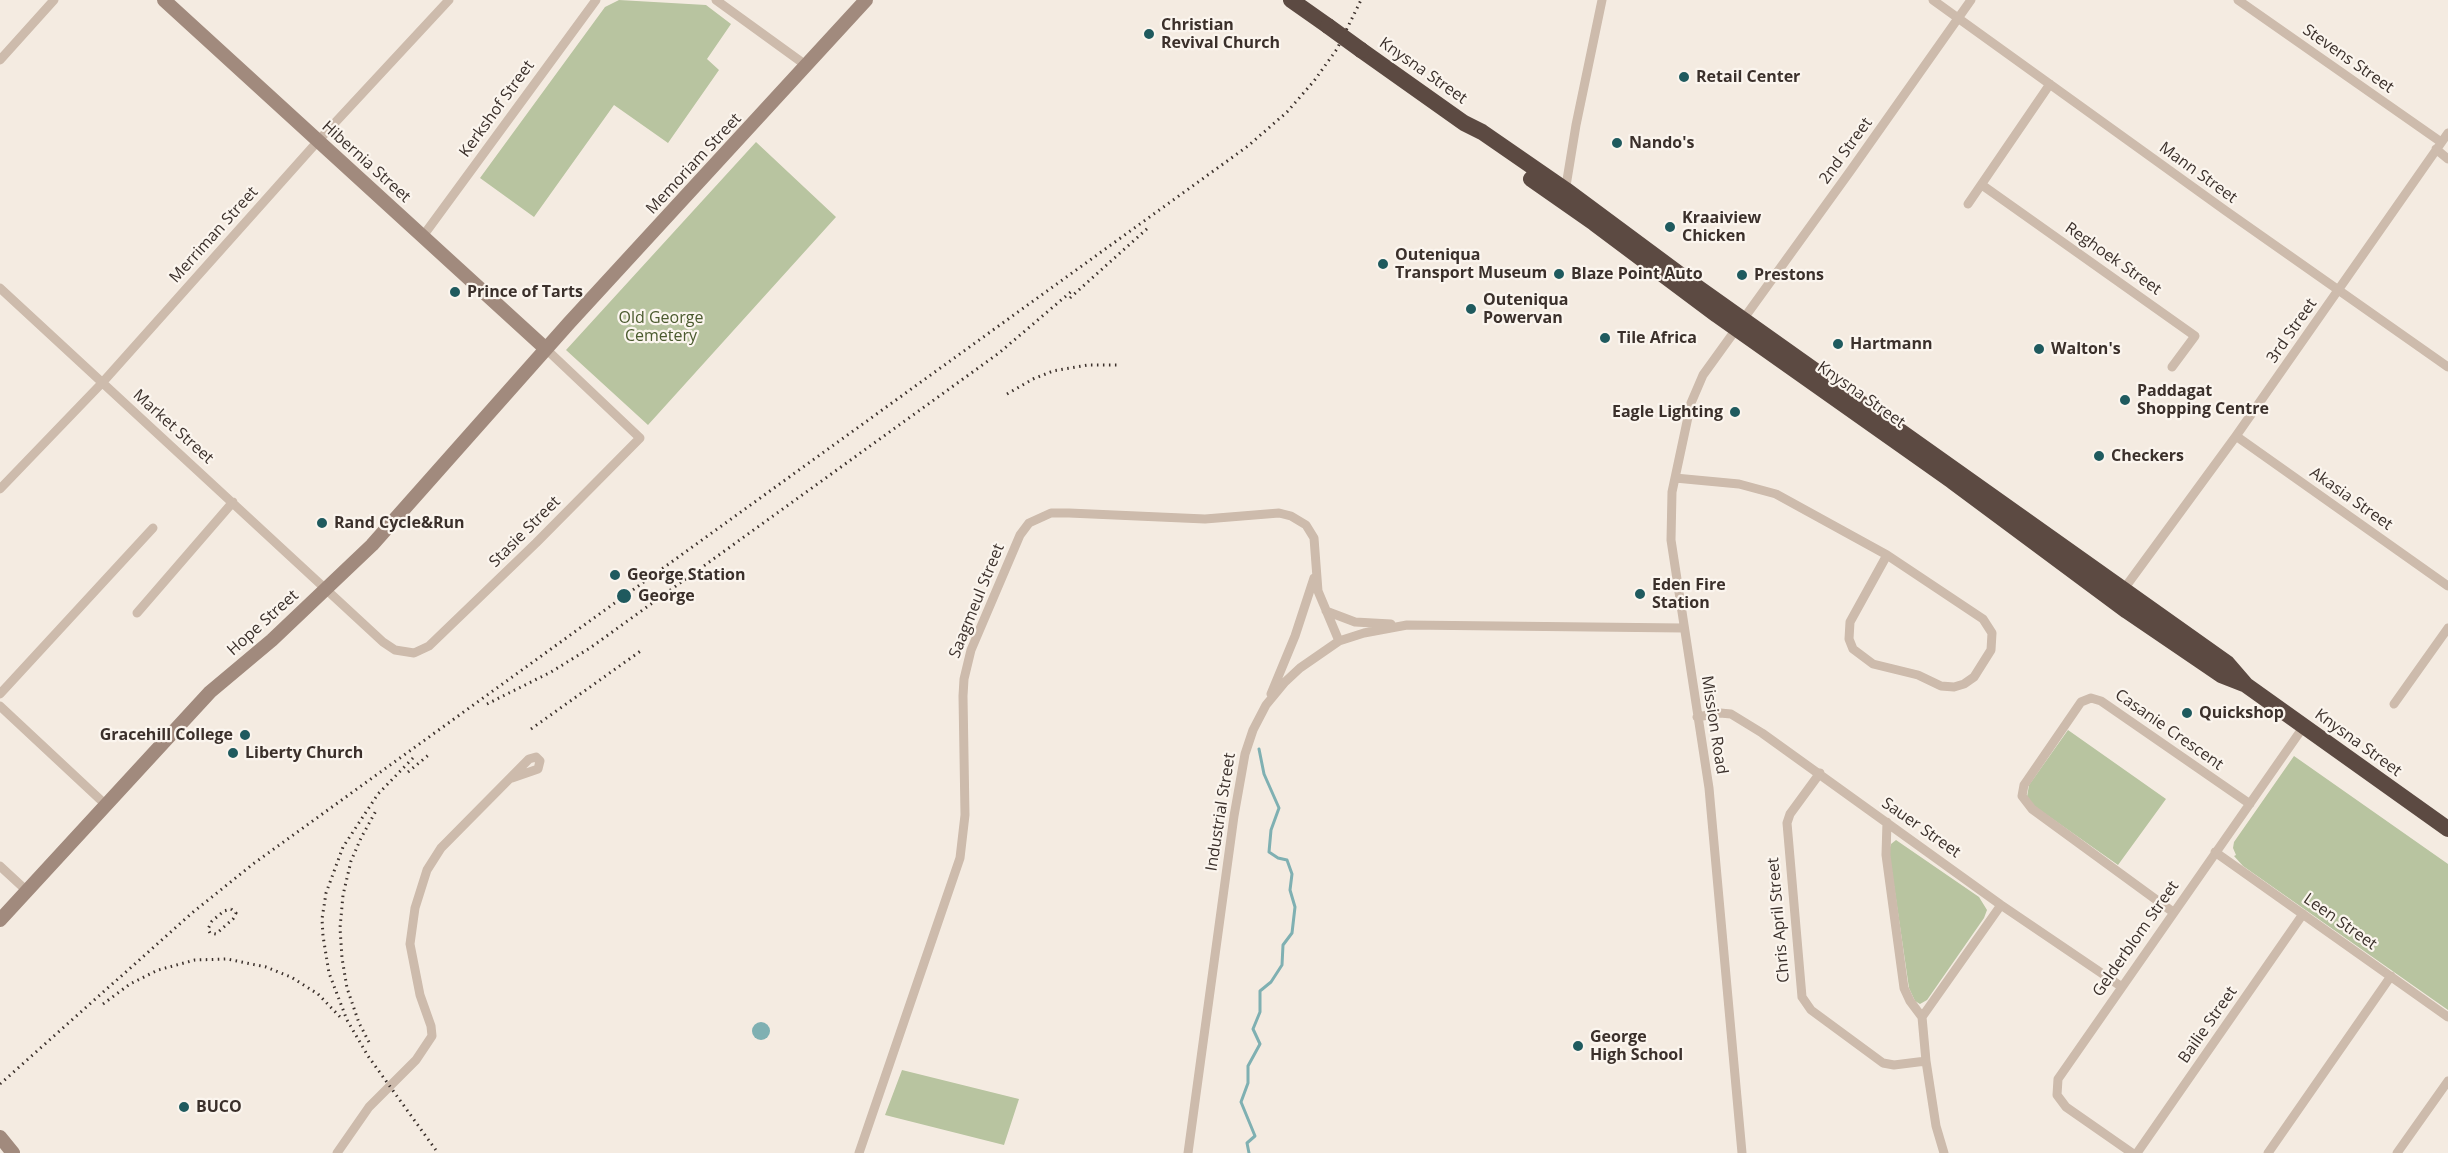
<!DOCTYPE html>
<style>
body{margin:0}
canvas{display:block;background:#f4ebe1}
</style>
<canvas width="2448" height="1153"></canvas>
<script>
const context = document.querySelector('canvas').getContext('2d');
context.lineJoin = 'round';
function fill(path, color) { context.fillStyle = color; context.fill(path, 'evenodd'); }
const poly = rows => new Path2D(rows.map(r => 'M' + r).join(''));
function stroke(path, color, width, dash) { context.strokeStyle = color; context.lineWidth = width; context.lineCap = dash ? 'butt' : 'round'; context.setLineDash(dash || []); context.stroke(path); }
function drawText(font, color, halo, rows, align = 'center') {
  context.font = font + ' "Open Sans",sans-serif'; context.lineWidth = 4.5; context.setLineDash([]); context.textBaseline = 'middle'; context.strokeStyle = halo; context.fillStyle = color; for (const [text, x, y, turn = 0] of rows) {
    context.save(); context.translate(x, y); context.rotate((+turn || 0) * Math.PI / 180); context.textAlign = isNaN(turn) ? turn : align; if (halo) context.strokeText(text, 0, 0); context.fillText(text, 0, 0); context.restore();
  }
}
const green = poly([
 [619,0,706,5,731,24,707,59,719,70,668,143,614,105,534,217,480,178,605,7],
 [756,142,836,217,648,425,566,350],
 [2068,730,2166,799,2118,865,2030,803,2027,797,2029,785],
 [2294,756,2448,864,2448,1010,2243,866,2234,856,2236,855,2233,848,2234,842],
 [1896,840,1979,897,1987,910,1984,918,1927,1000,1920,1004,1915,1001,1909,988,1889,851,1891,844],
 [902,1070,1019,1099,1004,1145,885,1115]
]);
const water = poly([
 '752 1031a9 9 0 1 1 18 0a9 9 0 1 1-18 0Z'
]);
const stream = poly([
 [1249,1153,1247,1143,1255,1136,1241,1102,1248,1083,1248,1066,1260,1044,1253,1029,1260,1012,1260,991,1271,982,1282,965,1283,945,1292,933,1295,907,1290,890,1292,874,1287,860,1278,858,1269,852,1271,830,1279,808,1264,774,1259,749]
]);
const street = poly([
 [716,0,807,66],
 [1933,0,2226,211,2448,367],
 [2238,0,2441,142],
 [0,60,54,0],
 [2436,149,2448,159],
 [1982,185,2195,336,2172,367],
 [1565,192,1576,125,1602,0],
 [1968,204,2050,84],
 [423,236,596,0],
 [0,288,383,642,395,650,414,653,429,646,536,543,640,438,546,349],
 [2236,436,2448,586],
 [1675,478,1739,484,1776,494,1887,555,1983,619,1992,633,1991,650,1974,677,1964,684,1954,687,1941,686,1918,675,1873,664,1853,649,1849,639,1850,622,1887,555],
 [0,489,102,383,318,141,449,0],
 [2121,593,2236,436,2448,133],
 [1326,611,1355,622,1391,624],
 [137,613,233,502],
 [0,694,153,528],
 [1271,694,1295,636,1314,578],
 [2394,704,2448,628],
 [0,706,106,805],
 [1697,717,1720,713,1731,714,1762,733,2001,905,2122,987],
 [1820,773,1790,814,1787,823,1802,997,1811,1010,1883,1063,1894,1065,1926,1061],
 [1887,822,1886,855,1904,988,1910,1001,1922,1017],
 [2215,852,2448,1017],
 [0,866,27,891],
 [2173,912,2032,809,2022,796,2024,785,2081,702,2091,698,2101,701,2250,804],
 [337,1153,369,1107,416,1060,432,1036,431,1026,420,995,410,944,415,908,427,870,441,848,529,759,536,757,540,761,538,769,512,778],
 [859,1153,960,858,965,815,963,696,964,679,971,650,1020,535,1029,523,1051,513,1069,513,1205,519,1279,513,1291,516,1306,525,1314,538,1318,591,1339,641],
 [1188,1153,1234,816,1245,754,1253,730,1266,705,1285,682,1300,668,1339,641,1364,633,1407,625,1683,628],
 [1742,1153,1709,788,1671,540,1672,492,1691,403,1703,375,1851,170,1971,0],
 [1944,1153,1936,1126,1926,1061,1922,1017,2001,905],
 [2132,1153,2066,1107,2057,1095,2058,1079,2304,726],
 [2137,1153,2303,914],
 [2268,1153,2391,976],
 [2397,1153,2448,1081]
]);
const secondary = poly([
 [164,0,546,349],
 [0,920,210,692,272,640,372,545,569,323,866,0],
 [0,1137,13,1153]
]);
const highway = poly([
 [1291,0,1328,26],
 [1361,50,1464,123,1482,132,1566,190,1690,282,2227,663,2246,685,2448,829],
 [1531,179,1594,223,1717,315,1952,481,2127,611,2221,675,2244,684]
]);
const rail = poly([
 [1070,298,1150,226],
 [1007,394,1033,379,1053,371,1088,365,1119,365],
 [487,704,551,672,590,648,999,353,1073,290],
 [531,729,642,650],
 [413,758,378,794,343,847,326,893,322,919,323,936,329,973,347,1020,368,1056,438,1153],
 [408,772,431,753],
 [231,909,236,913,233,919,216,934,210,933,208,929,212,921,224,911,231,909],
 [103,1004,130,984,158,970,195,960,227,959,266,967,291,977,318,994,343,1020],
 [369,1042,359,1023,347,988,342,958,340,928,343,895,351,861,361,838,377,809],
 [0,1084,192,913,253,864,1248,146,1287,112,1314,81,1337,49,1361,0]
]);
const highwayBridge = poly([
 [1328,26,1361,50]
]);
const markers = [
 [1149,34,6,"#1f5a5e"],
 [1684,77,6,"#1f5a5e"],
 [1617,143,6,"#1f5a5e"],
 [1670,227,6,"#1f5a5e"],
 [1383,264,6,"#1f5a5e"],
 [1559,274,6,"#1f5a5e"],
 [1742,275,6,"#1f5a5e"],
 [455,292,6,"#1f5a5e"],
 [1471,309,6,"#1f5a5e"],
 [1605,338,6,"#1f5a5e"],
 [1838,344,6,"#1f5a5e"],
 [2039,349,6,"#1f5a5e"],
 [2125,400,6,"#1f5a5e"],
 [1735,412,6,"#1f5a5e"],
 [2099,456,6,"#1f5a5e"],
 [322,523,6,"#1f5a5e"],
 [615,575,6,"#1f5a5e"],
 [1640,594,6,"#1f5a5e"],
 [624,596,8,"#1f5a5e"],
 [2187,713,6,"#1f5a5e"],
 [245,735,6,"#1f5a5e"],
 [233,753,6,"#1f5a5e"],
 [1578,1046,6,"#1f5a5e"],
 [184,1107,6,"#1f5a5e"]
];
const poiNames = [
 ["Christian",1161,25],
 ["Revival Church",1161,43],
 ["Retail Center",1696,77],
 ["Nando's",1629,143],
 ["Kraaiview",1682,218],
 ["Chicken",1682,236],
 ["Outeniqua",1395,255],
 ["Transport Museum",1395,273],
 ["Blaze Point Auto",1571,274],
 ["Prestons",1754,275],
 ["Prince of Tarts",467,292],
 ["Outeniqua",1483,300],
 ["Powervan",1483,318],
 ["Tile Africa",1617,338],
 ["Hartmann",1850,344],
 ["Walton's",2051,349],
 ["Paddagat",2137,391],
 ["Shopping Centre",2137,409],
 ["Eagle Lighting",1723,412,"right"],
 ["Checkers",2111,456],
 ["Rand Cycle&Run",334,523],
 ["George Station",627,575],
 ["Eden Fire",1652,585],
 ["Station",1652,603],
 ["George",638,596],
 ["Quickshop",2199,713],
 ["Gracehill College",233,735,"right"],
 ["Liberty Church",245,753],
 ["George",1590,1037],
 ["High School",1590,1055],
 ["BUCO",196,1107]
];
const streetNames = [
 ["Stevens Street",2348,59,35],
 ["Knysna Street",1423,71,35],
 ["Kerkshof Street",497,109,-54],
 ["2nd Street",1846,151,-54],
 ["Hibernia Street",366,162,42],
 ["Memoriam Street",694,164,-47],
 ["Mann Street",2198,173,36],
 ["Merriman Street",214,235,-48],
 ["Reghoek Street",2113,259,35],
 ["3rd Street",2292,331,-55],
 ["Knysna Street",1861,395,35],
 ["Market Street",173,427,42],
 ["Akasia Street",2351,499,35],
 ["Stasie Street",525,532,-45],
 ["Saagmeul Street",977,601,-68],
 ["Hope Street",263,623,-42],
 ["Mission Road",1714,725,81],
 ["Casanie Crescent",2169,730,35],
 ["Knysna Street",2358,743,36],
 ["Industrial Street",1221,812,-81],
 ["Sauer Street",1921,828,35],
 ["Chris April Street",1779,920,-95],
 ["Leen Street",2340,922,35],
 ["Gelderblom Street",2136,939,-55],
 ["Bailie Street",2208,1025,-55]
];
const parkNames = [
 ["Old George",661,318],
 ["Cemetery",661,336]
];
fill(green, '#b8c4a0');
fill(water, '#7fb0b2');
stroke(stream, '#7fb0b2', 3);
stroke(street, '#cdbbac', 9);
stroke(secondary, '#a18a7d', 14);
stroke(highway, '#5c4a42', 16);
stroke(rail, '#3b302b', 3, [1.5, 4.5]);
stroke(highwayBridge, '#5c4a42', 16);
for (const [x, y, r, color] of markers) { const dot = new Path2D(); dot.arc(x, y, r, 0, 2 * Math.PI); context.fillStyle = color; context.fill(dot); stroke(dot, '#fbf5ee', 2); }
drawText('bold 16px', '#3b302b', '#fbf5ee', poiNames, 'left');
drawText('16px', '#3b302b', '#fbf5ee', streetNames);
drawText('16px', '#4a5a2e', '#fbf5ee', parkNames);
</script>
